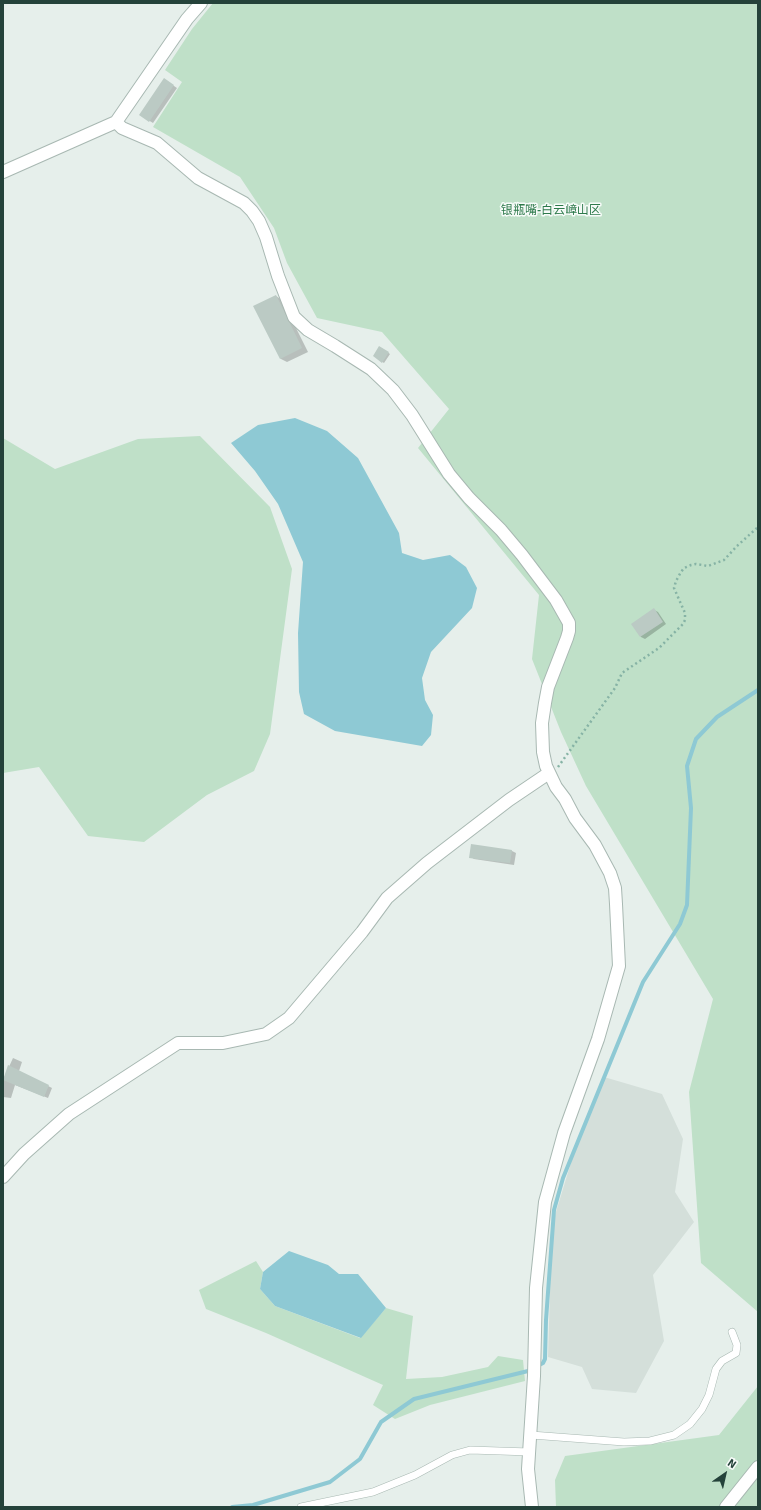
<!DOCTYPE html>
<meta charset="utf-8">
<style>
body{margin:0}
#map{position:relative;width:761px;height:1510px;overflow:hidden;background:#e6efeb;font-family:Signika,sans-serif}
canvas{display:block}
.frame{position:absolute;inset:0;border:4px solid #24423a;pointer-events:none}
.north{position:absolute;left:705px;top:1454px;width:40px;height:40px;-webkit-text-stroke:3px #f7fbf9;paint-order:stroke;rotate:34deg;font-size:11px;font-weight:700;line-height:16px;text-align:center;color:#24423a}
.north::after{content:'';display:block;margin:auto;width:14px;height:18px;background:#24423a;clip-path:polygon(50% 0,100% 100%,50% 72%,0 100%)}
</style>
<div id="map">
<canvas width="761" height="1510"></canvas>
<div class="frame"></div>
<div class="north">N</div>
</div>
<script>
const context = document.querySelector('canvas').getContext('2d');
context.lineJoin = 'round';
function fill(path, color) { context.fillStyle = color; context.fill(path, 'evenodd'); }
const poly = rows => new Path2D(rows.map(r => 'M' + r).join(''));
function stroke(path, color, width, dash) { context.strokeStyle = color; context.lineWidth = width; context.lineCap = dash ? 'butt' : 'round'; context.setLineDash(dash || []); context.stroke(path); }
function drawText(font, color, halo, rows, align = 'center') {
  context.font = font + ' Signika,"Noto Sans SC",sans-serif'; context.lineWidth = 3; context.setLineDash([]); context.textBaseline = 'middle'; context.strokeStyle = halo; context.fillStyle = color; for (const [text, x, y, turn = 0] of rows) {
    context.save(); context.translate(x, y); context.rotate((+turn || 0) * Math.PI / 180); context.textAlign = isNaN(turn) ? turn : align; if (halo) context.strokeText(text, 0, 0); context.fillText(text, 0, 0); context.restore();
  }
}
const built = poly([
 [604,1077,662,1094,683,1139,675,1192,694,1222,653,1275,664,1341,636,1393,592,1389,582,1367,548,1357,552,1225,580,1133]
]);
const green = poly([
 [213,3,758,3,758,1312,701,1263,689,1092,713,999,586,786,561,732,532,659,539,595,418,448,449,409,382,332,317,318,287,263,274,228,240,177,153,127,182,82,165,70,192,29],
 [200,436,270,507,292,569,270,734,254,771,207,795,144,842,88,836,39,767,3,773,3,438,55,469,138,439],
 [256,1261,263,1272,260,1289,275,1306,360,1338,386,1308,413,1316,406,1379,442,1377,488,1367,498,1356,523,1360,525,1381,430,1405,395,1419,373,1405,383,1385,266,1333,206,1309,199,1290],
 [758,1386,758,1507,556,1507,555,1480,565,1456,719,1435]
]);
const water = poly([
 [295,418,327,431,358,458,399,533,402,553,423,560,450,555,466,567,477,588,472,608,431,652,422,678,425,700,433,715,431,735,422,746,335,731,304,714,299,692,298,633,303,562,278,504,255,471,231,443,258,425],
 [289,1251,328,1265,339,1274,358,1274,386,1308,361,1338,275,1306,260,1289,263,1272]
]);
const shadow = poly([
 [168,82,177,88,153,123,140,115],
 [276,296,282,300,308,352,287,362,281,359,255,307],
 [380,347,390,354,384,363,374,356],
 [654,610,658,612,666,624,645,639,641,637,633,624],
 [472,846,512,851,516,853,514,865,474,859,471,857],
 [13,1058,22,1062,19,1071,52,1088,48,1098,15,1085,11,1098,3,1097,3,1080]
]);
const stream = poly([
 [232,1507,253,1505,330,1482,360,1459,381,1422,414,1399,528,1371,543,1363,545,1359,546,1320,554,1210,563,1178,643,982,680,924,687,905,691,808,687,766,696,739,717,717,758,690]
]);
const building = poly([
 [164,78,174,85,149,122,139,115],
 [276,295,302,348,280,359,253,306],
 [379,346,389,352,382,363,373,356],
 [654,608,663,622,640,637,631,624],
 [471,844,512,850,510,863,469,858],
 [8,1065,49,1085,44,1097,3,1080]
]);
const path = poly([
 [558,767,615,688,622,673,659,648,683,624,685,620,685,613,674,588,676,581,681,572,684,568,691,565,696,564,708,566,724,560,737,546,758,527]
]);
const lane = poly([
 [531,1435,624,1442,650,1441,674,1435,690,1424,702,1409,709,1395,716,1369,722,1361,736,1353,737,1345,732,1332],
 [301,1507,373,1492,415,1475,452,1455,470,1450,530,1452]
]);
const street = poly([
 [116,122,122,128,157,143,198,178,244,203,252,211,259,221,266,237,278,276,294,317,308,330,335,346,371,369,393,390,412,415,449,474,469,498,501,530,522,555,556,600,569,623,569,631,567,638,548,687,545,703,542,723,543,752,546,766,556,787,565,799,575,818,595,845,610,873,615,888,616,904,619,966,598,1039,564,1133,545,1202,536,1288,534,1376,528,1469,532,1507],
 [3,172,116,122,187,19,201,3],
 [3,1177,24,1154,69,1114,178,1043,223,1043,266,1034,289,1018,362,932,387,898,427,863,509,800,549,773],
 [726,1507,758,1467]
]);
const parkNames = [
 ["银瓶嘴-白云嶂山区",551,211]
];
fill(built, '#d4dfda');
fill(green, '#bfe0c8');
fill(water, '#8ec9d4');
fill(shadow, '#0003');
stroke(stream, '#8ec9d4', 4);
fill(building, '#bbcac4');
stroke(lane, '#a8b8b2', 8);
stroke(street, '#a8b8b2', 14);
stroke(path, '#86b3a5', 2.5, [2, 3]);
stroke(lane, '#fff', 7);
stroke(street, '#fff', 12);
drawText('12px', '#2d7a4b', '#f7fbf9', parkNames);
</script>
